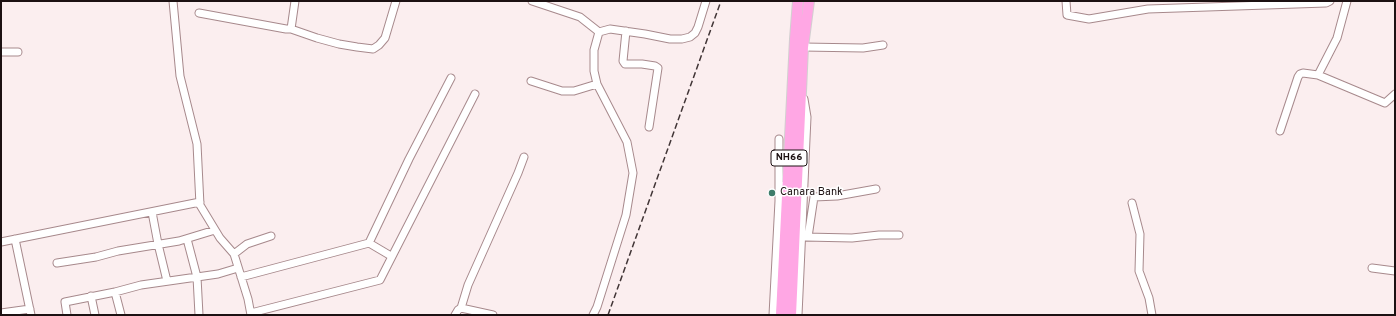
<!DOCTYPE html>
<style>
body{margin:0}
#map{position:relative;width:1396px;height:316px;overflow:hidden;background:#fbeeef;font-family:Overpass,sans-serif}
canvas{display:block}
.frame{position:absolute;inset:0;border:2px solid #1c1112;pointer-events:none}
</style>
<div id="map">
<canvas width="1396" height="316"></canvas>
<div class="frame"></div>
</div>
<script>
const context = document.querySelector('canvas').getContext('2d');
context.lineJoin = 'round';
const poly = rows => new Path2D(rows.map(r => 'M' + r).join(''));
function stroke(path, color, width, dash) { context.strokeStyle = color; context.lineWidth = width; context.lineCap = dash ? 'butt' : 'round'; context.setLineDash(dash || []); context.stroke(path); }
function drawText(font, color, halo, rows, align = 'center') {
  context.font = font + ' Overpass,sans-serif'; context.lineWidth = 3; context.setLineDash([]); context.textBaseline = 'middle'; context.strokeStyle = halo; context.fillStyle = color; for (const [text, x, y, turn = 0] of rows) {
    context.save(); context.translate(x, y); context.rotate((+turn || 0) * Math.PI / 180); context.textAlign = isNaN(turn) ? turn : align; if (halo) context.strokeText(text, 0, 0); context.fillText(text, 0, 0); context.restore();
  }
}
const minor = poly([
 [173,1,180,76,197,144,200,205,220,238,234,254,248,299,251,315],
 [532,1,580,17,599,32],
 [1066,1,1067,15,1089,19,1148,9,1326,3,1330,1],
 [199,13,286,29,291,29,317,38,339,44,357,47,373,49,379,45,385,38,396,1],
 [291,29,295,1],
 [626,31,623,61,625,64,642,64,655,66,658,68,649,127],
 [599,32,610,29,645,34,670,39,682,39,690,37,695,33,698,27,706,1],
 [803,47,863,48,883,45],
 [1,52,18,52],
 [1318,75,1337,38,1347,1],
 [531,81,562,91,574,91,597,84],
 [1280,131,1298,77,1300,74,1303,73,1318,75,1385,103,1395,94],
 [779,139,779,194],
 [1132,203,1140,234,1139,271,1149,298,1152,315],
 [152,212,158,244,167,281],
 [805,237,852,238,879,235,899,235],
 [808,237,814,197,837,196,876,189],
 [15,239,31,315],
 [187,239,197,277,199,315],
 [1,242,200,202],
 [369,243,409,159,451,78],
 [234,254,247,244,271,236],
 [57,263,96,257,118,251,179,241,215,230],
 [1372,268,1395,271],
 [241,277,369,243,391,256],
 [115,292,121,315],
 [91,296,95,315],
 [461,308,493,315],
 [1,313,30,309],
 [251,313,380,280,475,94],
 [67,315,65,302,115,292,141,285,218,274,238,268],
 [455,315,458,310,461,308,468,285,518,173,524,157],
 [593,315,597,307,626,215,633,173,627,142,597,84,594,71,594,50,599,32],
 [773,315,779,201,779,194,782,188,788,182],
 [798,315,807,117,804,99]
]);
const highway = poly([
 [781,315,795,39,798,1],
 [791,315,803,47,809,1]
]);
const rail = poly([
 [608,315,721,1]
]);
const markers = [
 [772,193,4,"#3d7d6b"]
];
const shields = [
 [789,158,36]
];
const shieldNames = [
 ["NH66",789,158]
];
const poiNames = [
 ["Canara Bank",780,193]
];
stroke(minor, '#a7898c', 9);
stroke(highway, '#d2cfd0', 12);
stroke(minor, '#fff', 7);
stroke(highway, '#ffa7e4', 10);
stroke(rail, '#413536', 1.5, [6, 3]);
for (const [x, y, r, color] of markers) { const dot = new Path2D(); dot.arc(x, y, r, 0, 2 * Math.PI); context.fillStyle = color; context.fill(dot); stroke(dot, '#fff', 1.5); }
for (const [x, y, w] of shields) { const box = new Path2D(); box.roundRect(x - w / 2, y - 8, w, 16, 3); context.fillStyle = '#fff'; context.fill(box); stroke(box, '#1c1112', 1); }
drawText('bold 10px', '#1c1112', null, shieldNames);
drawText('11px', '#1c1112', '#fff', poiNames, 'left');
</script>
